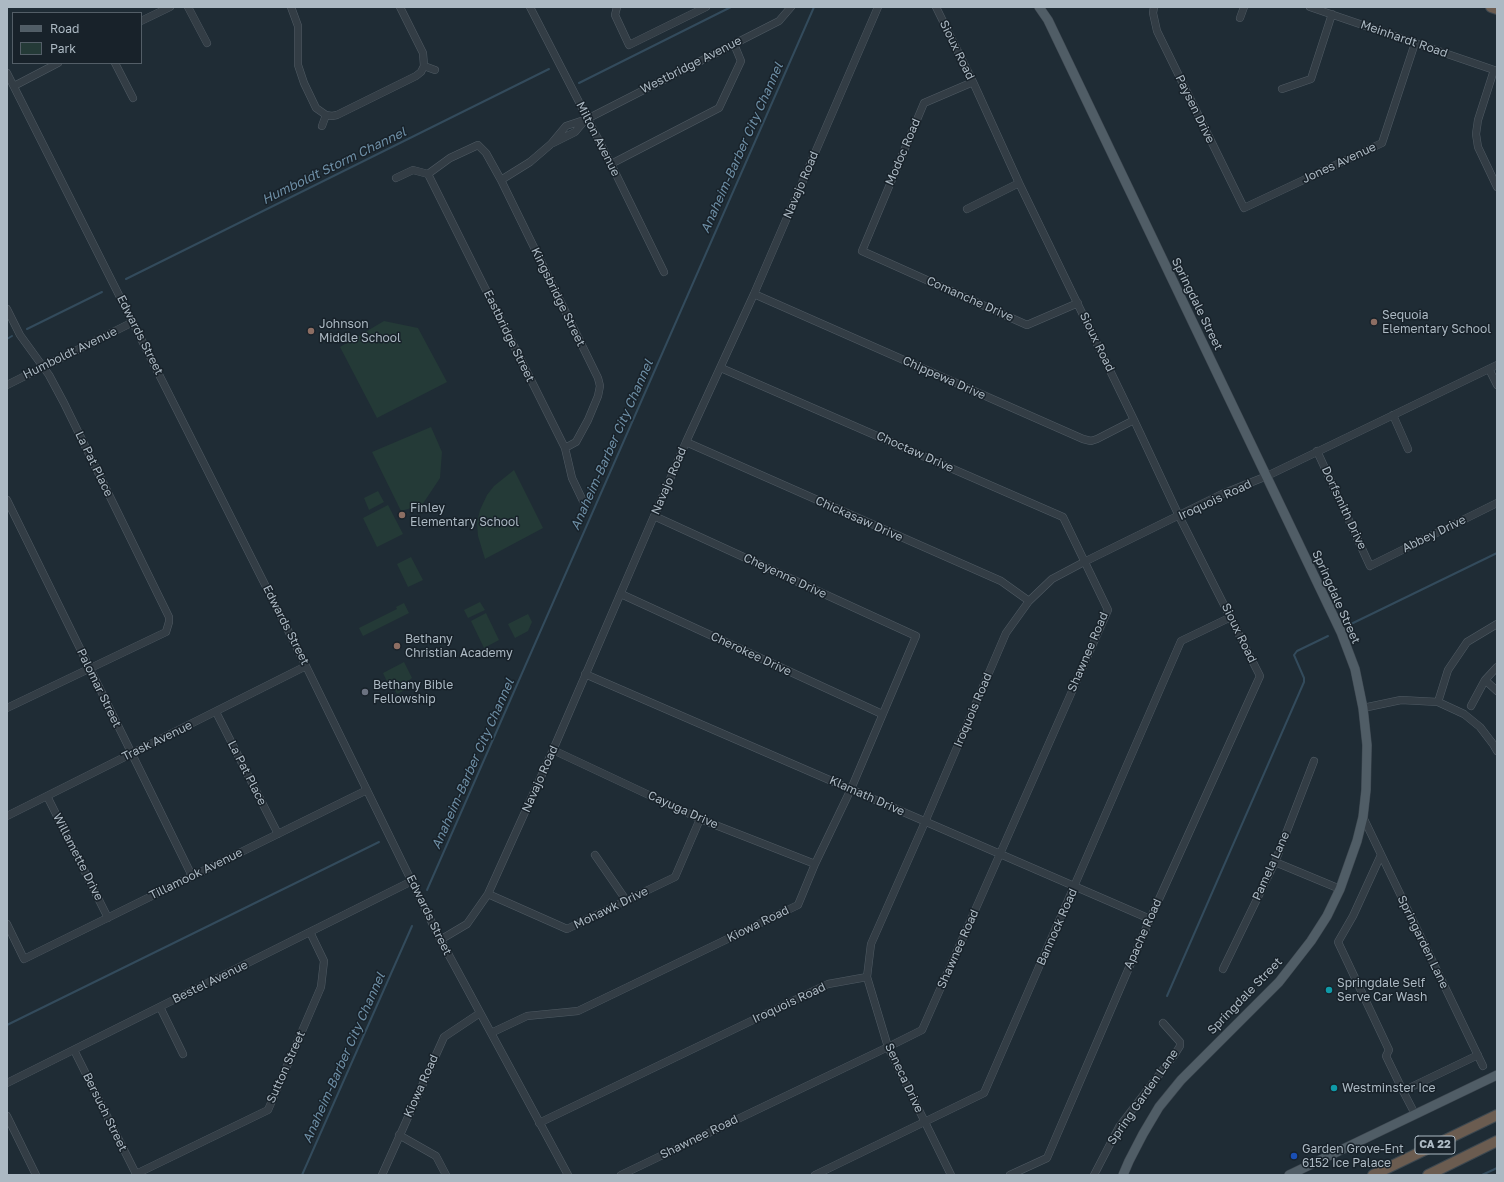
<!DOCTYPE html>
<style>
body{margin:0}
#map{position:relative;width:1504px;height:1182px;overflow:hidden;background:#1f2c35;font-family:"Golos Text",sans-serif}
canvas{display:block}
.frame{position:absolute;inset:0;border:8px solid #acb9c3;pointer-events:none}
.legend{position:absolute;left:12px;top:12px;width:130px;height:52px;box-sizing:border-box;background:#18222a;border:1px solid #535e67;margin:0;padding:5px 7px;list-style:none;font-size:12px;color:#acb9c3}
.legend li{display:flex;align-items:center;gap:8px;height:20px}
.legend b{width:20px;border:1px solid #535e67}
</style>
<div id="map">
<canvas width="1504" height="1182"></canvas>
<div class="frame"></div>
<ul class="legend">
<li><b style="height:5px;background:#505d66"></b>Road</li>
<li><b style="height:11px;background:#243a37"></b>Park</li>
</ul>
</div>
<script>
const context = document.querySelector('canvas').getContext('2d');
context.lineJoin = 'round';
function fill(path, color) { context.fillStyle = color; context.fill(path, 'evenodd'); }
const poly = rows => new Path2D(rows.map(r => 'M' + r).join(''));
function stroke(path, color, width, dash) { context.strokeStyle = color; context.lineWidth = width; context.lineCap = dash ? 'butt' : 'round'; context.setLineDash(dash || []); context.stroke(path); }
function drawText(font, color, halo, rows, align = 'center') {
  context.font = font + ' "Golos Text",sans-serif'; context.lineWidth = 3; context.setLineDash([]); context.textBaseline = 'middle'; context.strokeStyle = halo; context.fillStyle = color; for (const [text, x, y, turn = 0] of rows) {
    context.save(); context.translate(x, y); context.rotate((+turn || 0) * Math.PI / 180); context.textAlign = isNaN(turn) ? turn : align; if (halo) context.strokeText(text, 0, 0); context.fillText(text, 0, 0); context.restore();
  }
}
const green = poly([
 [384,321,418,328,447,382,377,418,340,347],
 [431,427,442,452,440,478,422,505,401,511,372,452],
 [514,470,543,528,485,559,478,536,477,523,480,510,487,495,494,486],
 [378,491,384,502,369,510,364,498],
 [388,505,403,534,377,547,363,518],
 [411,557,423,580,408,587,397,564],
 [480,602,485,610,468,618,464,610],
 [404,603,409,613,363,636,359,628,397,609,396,607],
 [486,613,499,640,484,648,471,621],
 [528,614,532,622,528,631,515,638,508,624],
 [404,662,412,678,408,681,411,687,397,694,394,689,391,690,383,673]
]);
const stream = poly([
 [579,83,731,7],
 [126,279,549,69],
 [27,329,102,292],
 [7,339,12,336],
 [1351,624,1497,553],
 [427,890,814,7],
 [1167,996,1304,682,1304,678,1294,655,1297,651,1328,636],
 [7,1025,379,842],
 [302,1175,412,926],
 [1482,1175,1497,1168]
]);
const minor = poly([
 [188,7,207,43],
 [291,7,298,26,298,65,304,83,316,108,326,115,332,116,337,115,416,76,421,72,424,66,423,53,400,7],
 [530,7,611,164,664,272],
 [617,7,615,15,629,45,706,7],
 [936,7,973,82,1019,183,1134,420,1179,516,1260,676,1150,919,1047,1158,1010,1175],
 [1154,7,1153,13,1157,31,1244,208,1382,143,1415,43],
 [1310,7,1497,71],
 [1240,18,1244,7],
 [141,21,170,7],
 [115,63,133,98],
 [424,66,435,70],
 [1494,70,1478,120,1476,134,1478,147,1497,187],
 [7,73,306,666,438,935,568,1175],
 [973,82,924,103,862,251,1027,325,1078,303],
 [14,86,58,63],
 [1282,89,1311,79,1332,14],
 [322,126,326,115],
 [553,143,575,132,586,119],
 [611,164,719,108,741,61,734,44],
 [428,174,565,448,572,478,583,501],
 [396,178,413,170,428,174,450,158,478,145,486,153,501,180,598,378,600,386,598,396,588,420,576,442,565,448],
 [501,180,530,162,551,144,566,126,587,119,779,21,791,7],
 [967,209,1019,183],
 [754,294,1083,439,1091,441,1097,439,1134,420],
 [7,309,20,335,49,375,64,403,169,617,169,622,166,632,7,708],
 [1489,369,1497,385],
 [7,385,133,322],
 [1393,415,1408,449],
 [686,442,1001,581,1029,601],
 [1317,451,1370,566,1497,503],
 [7,500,192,876],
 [621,594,882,714],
 [585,674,1150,919],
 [1485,680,1497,691],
 [1438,702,1448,670,1467,642,1497,624],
 [1471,706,1485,680,1497,667],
 [1363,708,1401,700,1438,702,1464,714,1480,727,1493,744,1497,751],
 [216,712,278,834],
 [553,750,700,819,815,864],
 [47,796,108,918],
 [7,816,306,666],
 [1363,817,1483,1066],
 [595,855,626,900],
 [1381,855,1353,916,1338,942,1389,1050,1386,1056,1403,1091],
 [1275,862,1340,889],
 [488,894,567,929,675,877,700,819],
 [7,924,24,959,367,790],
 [440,940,467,924,488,894,553,750,686,442,754,294,878,7],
 [1223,969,1275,862,1314,761],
 [867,977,888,1047,951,1175],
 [160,1007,183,1054],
 [491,1033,527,1016,578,1011,798,905,815,864,851,789,916,636,654,516],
 [74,1050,136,1174,268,1110,321,987,324,961,310,932],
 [7,1083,412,881],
 [1415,1114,1403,1091,1478,1055],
 [7,1116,36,1175],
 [539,1123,828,984,867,977,871,944,925,822,1006,633,1029,601,1052,579,1084,562,1222,494,1267,476,1497,365],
 [399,1135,436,1156,446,1175],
 [382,1175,444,1037,480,1013],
 [621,1175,888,1047,922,1030,1108,610,1063,517,721,368],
 [815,1175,984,1093,1181,641,1231,617],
 [1094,1175,1119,1127,1175,1054,1180,1046,1180,1042,1163,1023]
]);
const major = poly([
 [1039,7,1048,20,1341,632,1355,669,1363,708,1367,745,1366,790,1363,817,1357,841,1340,889,1327,916,1311,941,1279,982,1181,1080,1159,1107,1143,1134,1129,1161,1123,1175],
 [1289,1175,1497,1075]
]);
const highway = poly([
 [1491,7,1497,9],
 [1373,1175,1497,1115],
 [1428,1175,1497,1141]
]);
const markers = [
 [1374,322,4,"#8d6e63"],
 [311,331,4,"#8d6e63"],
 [402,515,4,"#8d6e63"],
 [397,646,4,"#8d6e63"],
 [365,692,4,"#6b7280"],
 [1329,990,4,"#0f9aa8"],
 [1334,1088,4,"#0f9aa8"],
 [1294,1156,4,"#1a4fb4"]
];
const shields = [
 [1435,1145,40]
];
const shieldNames = [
 ["CA 22",1435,1145]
];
const streetNames = [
 ["Meinhardt Road",1404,39,19],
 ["Sioux Road",957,50,64],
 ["Westbridge Avenue",691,65,-27],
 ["Paysen Drive",1195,109,64],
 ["Milton Avenue",598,139,63],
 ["Modoc Road",903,152,-67],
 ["Jones Avenue",1339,163,-25],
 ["Navajo Road",801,185,-67],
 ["Kingsbridge Street",558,297,64],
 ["Comanche Drive",970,299,24],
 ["Springdale Street",1197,304,64],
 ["Edwards Street",140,335,63],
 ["Eastbridge Street",509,336,64],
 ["Sioux Road",1097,342,64],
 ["Humboldt Avenue",70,353,-26],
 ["Chippewa Drive",944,378,24],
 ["Choctaw Drive",915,452,24],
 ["La Pat Place",94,464,64],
 ["Navajo Road",669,481,-67],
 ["Iroquois Road",1215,500,-25],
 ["Dorfsmith Drive",1344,508,65],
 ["Chickasaw Drive",859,519,24],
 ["Abbey Drive",1434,534,-26],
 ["Cheyenne Drive",785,576,25],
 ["Springdale Street",1336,597,66],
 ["Edwards Street",286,625,63],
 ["Sioux Road",1239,633,64],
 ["Shawnee Road",1088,652,-67],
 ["Cherokee Drive",751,654,25],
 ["Palomar Street",99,688,64],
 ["Iroquois Road",973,710,-67],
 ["Trask Avenue",157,741,-26],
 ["La Pat Place",247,773,63],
 ["Navajo Road",540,779,-66],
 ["Klamath Drive",867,796,24],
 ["Cayuga Drive",683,810,24],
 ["Willamette Drive",78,857,63],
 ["Pamela Lane",1271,866,-66],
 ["Tillamook Avenue",196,874,-26],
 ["Mohawk Drive",611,908,-26],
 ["Edwards Street",429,915,64],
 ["Kiowa Road",758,924,-26],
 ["Bannock Road",1057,927,-66],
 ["Apache Road",1143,934,-66],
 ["Springarden Lane",1423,942,64],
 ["Shawnee Road",958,949,-66],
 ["Bestel Avenue",210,982,-26],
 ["Springdale Street",1245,996,-46],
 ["Iroquois Road",789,1003,-25],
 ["Sutton Street",286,1067,-66],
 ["Seneca Drive",904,1078,65],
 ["Kiowa Road",421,1086,-66],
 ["Spring Garden Lane",1143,1097,-55],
 ["Bersuch Street",105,1112,64],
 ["Shawnee Road",699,1137,-26]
];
const poiNames = [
 ["Sequoia",1382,315],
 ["Elementary School",1382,329],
 ["Johnson",319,324],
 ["Middle School",319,338],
 ["Finley",410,508],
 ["Elementary School",410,522],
 ["Bethany",405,639],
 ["Christian Academy",405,653],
 ["Bethany Bible",373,685],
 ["Fellowship",373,699],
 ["Springdale Self",1337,983],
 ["Serve Car Wash",1337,997],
 ["Westminster Ice",1342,1088],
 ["Garden Grove-Ent",1302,1149],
 ["6152 Ice Palace",1302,1163]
];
const waterNames = [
 ["Anaheim-Barber City Channel",742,148,-66],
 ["Humboldt Storm Channel",334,166,-26],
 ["Anaheim-Barber City Channel",612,445,-66],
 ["Anaheim-Barber City Channel",473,764,-66],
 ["Anaheim-Barber City Channel",344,1058,-66]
];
fill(green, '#243a37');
stroke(stream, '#334b5c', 2);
stroke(minor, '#505b64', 8);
stroke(major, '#3c464f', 10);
stroke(highway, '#3d4850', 12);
stroke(minor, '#333d45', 7);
stroke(major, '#505d66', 9);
stroke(highway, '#6b5c50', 10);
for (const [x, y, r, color] of markers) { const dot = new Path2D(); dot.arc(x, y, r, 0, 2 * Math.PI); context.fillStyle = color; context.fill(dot); stroke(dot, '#18222a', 1.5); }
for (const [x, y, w] of shields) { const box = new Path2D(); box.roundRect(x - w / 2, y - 9, w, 18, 3); context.fillStyle = '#18222a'; context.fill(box); stroke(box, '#acb9c3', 1); }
drawText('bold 11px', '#acb9c3', null, shieldNames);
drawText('12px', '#acb9c3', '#18222a', streetNames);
drawText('12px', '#acb9c3', '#18222a', poiNames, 'left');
drawText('italic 13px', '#6e8fa6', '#18222a', waterNames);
</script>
